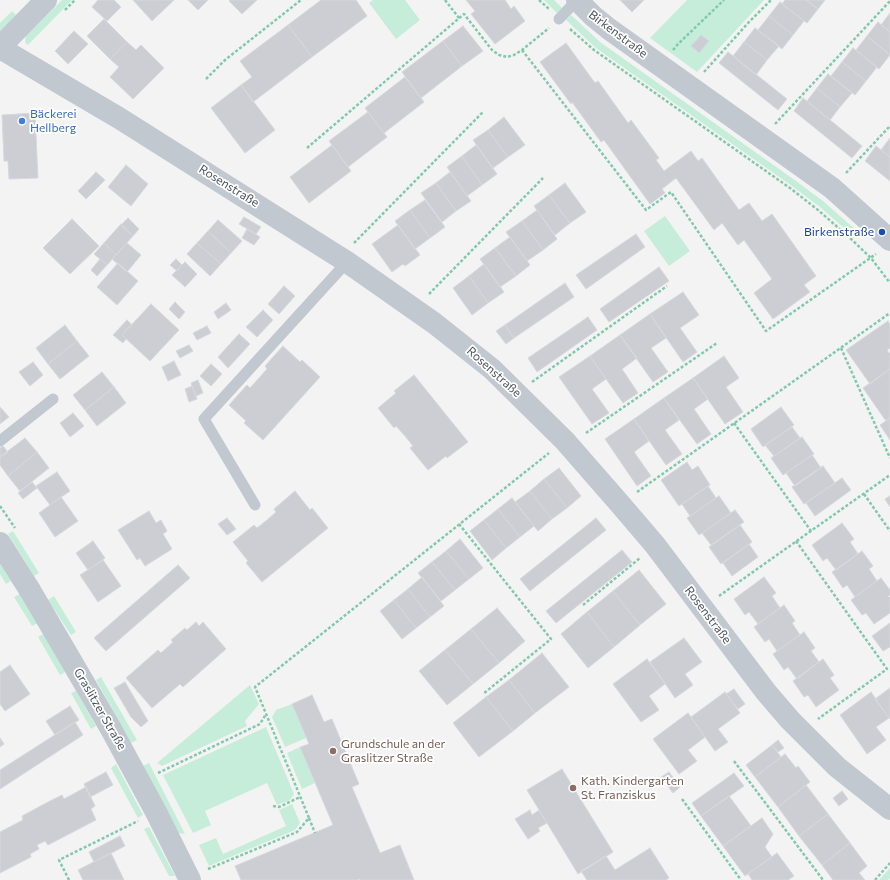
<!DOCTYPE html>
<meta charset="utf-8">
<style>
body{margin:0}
canvas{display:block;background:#f4f3f3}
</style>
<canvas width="890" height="880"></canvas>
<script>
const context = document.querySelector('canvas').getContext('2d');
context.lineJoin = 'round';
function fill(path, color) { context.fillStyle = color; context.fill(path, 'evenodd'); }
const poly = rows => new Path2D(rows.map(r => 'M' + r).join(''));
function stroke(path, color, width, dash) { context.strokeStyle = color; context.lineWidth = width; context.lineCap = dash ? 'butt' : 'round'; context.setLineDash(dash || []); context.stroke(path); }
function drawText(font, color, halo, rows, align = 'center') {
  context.font = font + ' Commissioner,sans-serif'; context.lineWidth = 3.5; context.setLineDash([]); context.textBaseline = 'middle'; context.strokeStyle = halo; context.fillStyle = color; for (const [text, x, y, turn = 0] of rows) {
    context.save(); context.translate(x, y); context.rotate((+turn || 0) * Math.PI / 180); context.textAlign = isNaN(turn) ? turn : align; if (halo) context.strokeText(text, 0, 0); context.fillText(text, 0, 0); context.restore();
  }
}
const green = poly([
 [62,0,72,0,28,45,26,44,25,41,26,36],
 [373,0,405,0,420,20,396,39,369,3],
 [544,0,554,0,562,8,557,13],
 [687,0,764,0,697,72,650,38],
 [12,11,16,15,0,32,0,23],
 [571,15,600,42,796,181,823,201,857,231,853,236,820,207,792,186,596,48,566,20],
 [665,216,690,251,669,266,644,231],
 [13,531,39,573,34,576,8,534],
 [0,563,11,581,6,584,0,574],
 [20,594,38,623,32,626,14,597],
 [54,596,76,632,71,635,48,600],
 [43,634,65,672,60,675,38,637],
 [101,677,137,740,131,743,96,680],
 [250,685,259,704,245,721,247,726,162,766,157,763],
 [76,691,96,726,91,729,71,693],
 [292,704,306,738,285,747,272,717,276,710],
 [266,727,294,794,290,800,277,805,267,783,205,811,211,825,193,833,163,775],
 [300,747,315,783,302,789,287,753],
 [149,763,185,834,178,833,143,766],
 [116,764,143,815,138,818,111,768],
 [292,804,300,823,295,830,209,866,199,845,216,838,223,854,286,826,279,810],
 [149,827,175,876,169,876,144,829],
 [890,868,890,878,888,880,879,880]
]);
const building = poly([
 [98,0,114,0,121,7,107,21,92,7,98,0],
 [133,0,174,0,152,21,133,0],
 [188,0,208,0,198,10,188,0],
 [230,0,257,0,242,14,229,1,230,0],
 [321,0,356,0,367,16,312,57,288,25,321,0],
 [466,0,505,0,511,9,514,6,525,21,495,44,471,14,475,11,466,0],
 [620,0,644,0,632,12,620,0],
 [785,0,806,0,818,9,807,23,782,4,785,0],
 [806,0,825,0,818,9,806,0],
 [780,2,804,21,793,35,769,16,780,2],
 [890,13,890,32,881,25,890,13],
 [769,16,793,35,782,49,758,30,769,16],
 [104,19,127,42,110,59,87,36,104,19],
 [878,22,890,32,890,55,867,36,878,22],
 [288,25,312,57,253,102,241,85,252,77,240,61,288,25],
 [463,26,483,51,462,66,443,41,463,26],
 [755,28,779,46,767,60,744,42,755,28],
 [74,31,88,44,68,64,55,51,74,31],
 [701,35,709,41,699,53,691,46,701,35],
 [867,36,890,55,879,69,856,50,867,36],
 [443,41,462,66,421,98,402,72,443,41],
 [127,42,136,50,141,45,164,68,133,99,110,77,119,67,110,59,127,42],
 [744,42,767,60,756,75,733,56,744,42],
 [566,43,595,83,598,81,628,123,631,120,659,158,656,160,664,171,691,151,698,161,702,158,739,210,749,203,762,221,772,214,816,276,804,285,810,292,773,319,754,293,772,279,744,240,738,245,722,223,714,230,676,178,662,189,665,193,650,204,604,140,601,142,572,102,571,104,540,62,566,43],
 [853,48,877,67,866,81,842,62,853,48],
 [728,52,787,99,778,110,719,63,728,52],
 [842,62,866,81,855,95,831,76,842,62],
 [828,74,852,93,840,107,817,88,828,74],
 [405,77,424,102,384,133,365,108,405,77],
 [241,85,275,130,245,153,211,108,241,85],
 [817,88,840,107,830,120,807,101,817,88],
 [803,98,862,146,852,158,794,111,803,98],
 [368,112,387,137,348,167,329,141,368,112],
 [35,113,38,178,9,179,8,161,4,161,2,115,35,113],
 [504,117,525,145,508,157,488,130,504,117],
 [488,130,508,157,493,168,473,140,488,130],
 [890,138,890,157,881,150,890,138],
 [332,145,351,171,309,203,290,177,332,145],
 [476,145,497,174,482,185,462,156,476,145],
 [876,146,890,157,890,181,865,161,876,146],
 [462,156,482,185,467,196,447,167,462,156],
 [126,165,148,184,131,206,108,187,126,165],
 [96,172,105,180,86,199,78,191,96,172],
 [450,172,471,201,456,211,436,183,450,172],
 [436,183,456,211,442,222,421,193,436,183],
 [565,183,586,212,570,223,549,195,565,183],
 [549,195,570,223,555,235,534,206,549,195],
 [425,200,445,227,430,238,410,210,425,200],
 [410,210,430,238,415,249,395,221,410,210],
 [537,210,557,239,543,250,522,221,537,210],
 [244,217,261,227,256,234,239,224,244,217],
 [128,218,139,229,133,236,121,225,128,218],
 [72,219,99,246,70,274,43,248,72,219],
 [218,220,242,241,231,253,208,231,218,220],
 [522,221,543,250,527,261,506,232,522,221],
 [121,224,133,236,116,255,104,243,121,224],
 [398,225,420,255,405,266,403,264,392,272,372,244,398,225],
 [247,229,260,237,254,245,242,238,247,229],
 [208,231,231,253,221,264,197,243,208,231],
 [636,234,645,247,586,289,576,275,636,234],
 [510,237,530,265,516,276,495,248,510,237],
 [104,243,116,255,107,265,94,254,104,243],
 [127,243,141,255,127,272,112,259,127,243],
 [197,243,221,264,210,276,187,254,197,243],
 [495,248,516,276,500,287,480,259,495,248],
 [100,259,107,265,97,276,91,270,100,259],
 [176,259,182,265,177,271,170,265,176,259],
 [185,262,197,274,185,287,172,275,185,262],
 [118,263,138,281,117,305,97,287,118,263],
 [484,264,504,292,488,303,469,276,484,264],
 [659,267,669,281,609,322,600,309,659,267],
 [469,276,488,303,472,315,453,288,469,276],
 [565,283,574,297,514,338,505,325,565,283],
 [284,286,295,296,279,314,268,304,284,286],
 [683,292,699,315,680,328,697,352,683,362,650,314,683,292],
 [175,302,185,312,179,319,169,309,175,302],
 [226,303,231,310,218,319,214,312,226,303],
 [151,304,179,330,150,361,122,335,151,304],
 [263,310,273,320,257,337,246,327,263,310],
 [650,314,666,338,651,348,668,372,653,382,620,335,650,314],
 [588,317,597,330,537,372,528,358,588,317],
 [127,320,132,325,122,335,126,339,123,343,113,335,127,320],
 [888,321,890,325,890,348,887,350,890,354,890,369,870,384,846,350,888,321],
 [65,325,77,341,48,364,36,348,65,325],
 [505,325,514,338,506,344,496,331,505,325],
 [207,326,211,333,197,340,193,333,207,326],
 [239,334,250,344,228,368,218,357,239,334],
 [620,335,637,358,622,369,638,393,623,403,590,356,620,335],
 [77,341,89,356,60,379,48,364,77,341],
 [189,345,193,351,180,358,176,351,189,345],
 [283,346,300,362,302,360,320,377,263,440,244,423,246,421,229,405,247,385,250,388,267,369,265,366,283,346],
 [590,356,606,379,592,389,609,413,592,424,559,377,590,356],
 [724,356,739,378,726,387,743,412,725,424,693,378,724,356],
 [174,361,181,375,168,381,162,367,174,361],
 [33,362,43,375,30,386,19,372,33,362],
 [211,364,222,374,211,386,200,376,211,364],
 [890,369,890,418,886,421,863,388,890,369],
 [102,372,114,387,85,410,73,395,102,372],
 [414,375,468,442,447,458,446,456,428,470,410,448,413,446,405,436,396,426,394,428,378,408,396,393,394,391,414,375],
 [693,378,708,399,694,409,711,434,697,444,664,398,693,378],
 [198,380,203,393,196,396,191,383,198,380],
 [192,386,197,399,189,402,185,389,192,386],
 [114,387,126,403,97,426,85,410,114,387],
 [664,398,679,420,665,430,682,454,666,465,634,419,664,398],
 [0,407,9,417,0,424,0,407],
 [781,407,794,425,763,447,751,429,781,407],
 [73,413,84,426,70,437,60,423,73,413],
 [890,418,890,440,880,425,890,418],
 [634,419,649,441,634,452,651,476,637,486,605,439,634,419],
 [792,427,800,438,774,456,765,445,792,427],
 [802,437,814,454,783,475,771,458,802,437],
 [25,438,37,452,8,476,0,465,0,457,25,438],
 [3,446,8,452,0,457,0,448,3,446],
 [37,452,49,468,20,491,8,476,37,452],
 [812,455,821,468,795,486,786,473,812,455],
 [687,462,692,470,698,466,710,485,679,506,661,480,687,462],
 [823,466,835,483,804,504,792,487,823,466],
 [559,468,581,496,567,508,544,479,559,468],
 [57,472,70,491,50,505,36,486,57,472],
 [842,478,851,490,815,516,806,503,842,478],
 [544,479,567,508,552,519,530,491,544,479],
 [32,482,37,488,23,499,18,493,32,482],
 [708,486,716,498,690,516,682,504,708,486],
 [295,491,310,510,312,508,328,528,262,582,246,563,248,561,233,542,254,525,257,528,267,520,276,512,274,509,295,491],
 [530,491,552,519,538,531,515,502,530,491],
 [719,496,731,513,699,535,687,518,719,496],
 [890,496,890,507,885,499,890,496],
 [61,497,78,521,55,537,39,513,61,497],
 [512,498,534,526,520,537,498,509,512,498],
 [498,509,520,537,506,548,484,520,498,509],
 [735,510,744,522,711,545,702,533,735,510],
 [149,511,156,523,161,520,167,531,163,534,172,549,145,566,140,558,137,560,118,530,149,511],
 [227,518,236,529,227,535,218,524,227,518],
 [596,518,606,530,530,591,520,579,596,518],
 [484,520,506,548,492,560,470,531,484,520],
 [842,523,854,539,850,542,858,554,836,570,827,558,823,561,812,545,842,523],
 [740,525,752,542,721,564,709,547,740,525],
 [460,539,483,568,469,579,446,551,460,539],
 [93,541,105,558,88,570,76,553,93,541],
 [749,544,758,557,732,576,723,563,749,544],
 [622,550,632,562,556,623,546,611,622,550],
 [446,551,469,579,455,590,432,562,446,551],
 [862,551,873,566,869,569,877,581,855,597,847,585,843,588,832,572,862,551],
 [103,560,121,586,98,602,80,575,103,560],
 [432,562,455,590,441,601,418,573,432,562],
 [178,565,190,578,106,651,94,638,178,565],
 [639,570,666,604,640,625,613,591,639,570],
 [422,577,444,606,430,617,408,589,422,577],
 [764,577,776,593,772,596,780,608,758,624,749,612,745,615,734,599,764,577],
 [881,578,890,590,890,595,888,596,890,598,890,613,874,624,866,613,862,615,851,600,881,578],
 [408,589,430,617,416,628,394,600,408,589],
 [613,591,640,625,614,647,587,612,613,591],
 [394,600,416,628,402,639,380,611,394,600],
 [784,605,795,621,792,623,800,635,777,651,769,639,765,642,754,627,784,605],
 [497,608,525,641,499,663,471,629,497,608],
 [587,612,614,647,588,668,561,634,587,612],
 [196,622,199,626,203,622,226,649,183,687,180,684,152,708,126,678,158,650,161,653,173,642,171,640,185,628,187,630,196,622],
 [890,623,890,647,883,651,872,636,890,623],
 [471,629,499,663,473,684,445,650,471,629],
 [804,632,815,648,811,651,819,662,797,679,788,667,784,670,773,654,804,632],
 [684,638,702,662,685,674,693,685,675,698,650,662,684,638],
 [445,650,473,684,447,705,419,671,445,650],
 [542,653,569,687,535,713,509,680,542,653],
 [647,659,665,684,649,696,659,710,641,722,613,684,647,659],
 [823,659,834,675,830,678,839,690,816,707,808,695,804,697,793,681,823,659],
 [10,665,30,694,5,711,0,704,0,672,10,665],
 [509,680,535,713,513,731,486,697,509,680],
 [125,682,148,721,141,727,131,717,114,688,125,682],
 [890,688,890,719,875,699,890,688],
 [734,689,745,704,738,709,726,694,734,689],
 [725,692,740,713,718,729,728,742,715,751,691,717,725,692],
 [871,692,889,718,876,727,886,740,867,754,840,715,871,692],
 [312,695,324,722,332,719,359,784,352,787,380,853,400,845,414,880,361,880,360,879,357,880,241,880,235,866,333,825,300,747,309,744,292,704,312,695],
 [486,697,513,731,479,757,453,723,486,697],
 [70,706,79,720,55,735,46,721,70,706],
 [688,713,705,737,688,750,697,761,679,774,653,739,688,713],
 [75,722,83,735,0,789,0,770,75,722],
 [0,738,4,744,0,747,0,738],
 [778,740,784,748,778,752,772,745,778,740],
 [772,745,781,757,755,777,746,765,772,745],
 [785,754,796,768,798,766,810,782,778,807,755,777,785,754],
 [562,769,613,852,578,874,527,790,562,769],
 [106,772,113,785,90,797,84,784,106,772],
 [669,772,680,787,673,793,661,777,669,772],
 [734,773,744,786,701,816,692,803,734,773],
 [806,785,828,814,799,836,778,807,806,785],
 [86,787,95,806,91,809,96,820,48,845,45,841,37,845,39,849,30,854,31,857,0,873,0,832,23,820,22,816,48,802,62,795,64,799,86,787],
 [842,791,848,799,839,806,833,798,842,791],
 [729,796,751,826,723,846,701,816,729,796],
 [530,810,532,815,539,810,547,823,538,828,540,831,528,839,515,819,530,810],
 [828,814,850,843,822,865,799,836,828,814],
 [762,818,773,834,765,847,772,857,745,876,723,846,762,818],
 [120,836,125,846,94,862,89,852,120,836],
 [850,843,867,866,859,873,865,880,833,880,822,865,850,843],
 [650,848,669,878,666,880,587,880,581,871,606,856,615,870,650,848],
 [111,853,124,880,83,880,78,870,111,853],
 [777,853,794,876,788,880,752,880,748,874,777,853]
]);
const path = poly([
 [445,0,459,18],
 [539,0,549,9],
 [65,10,75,0],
 [570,29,594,50,790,188,818,210,850,238,871,258,890,283],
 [522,50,646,210,671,192,766,331,876,254],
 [673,50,678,44,724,0],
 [704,72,749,22,771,0],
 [206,79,225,60,301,0],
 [775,124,890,1],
 [307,148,464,14,492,50,499,55,507,57,514,55,522,50,549,28],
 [846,173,890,126],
 [354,243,483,112],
 [429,294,543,178],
 [841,348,890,458],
 [532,382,667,286],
 [734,423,811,531],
 [586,433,717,343],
 [637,492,890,313],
 [864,494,890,531],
 [0,506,15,528],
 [459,524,551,639,483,694],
 [796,541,887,669,818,719],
 [719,596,890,475],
 [583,605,640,558],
 [734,761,823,880],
 [158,773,260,724,266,714],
 [682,799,741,880],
 [273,806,279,807,300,797],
 [309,818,315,833],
 [208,869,297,832,309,818,255,687,549,453],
 [69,880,59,860,138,821],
 [875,880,890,863]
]);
const service = poly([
 [559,19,577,0],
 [0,441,53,399],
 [255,505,204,419,347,262]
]);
const minor = poly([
 [577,0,593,16,609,29,832,188,890,240],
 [0,47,46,0],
 [0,48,119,118,347,262,434,323,492,369,565,441,620,504,655,545,766,692,790,720,837,767,890,809]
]);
const tertiary = poly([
 [0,543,31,592,111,729,156,812,190,880]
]);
const markers = [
 [22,121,4,"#3f7fe0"],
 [882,232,4,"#1a4fb4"],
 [333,751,4,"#8d6e63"],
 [573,788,4,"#8d6e63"]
];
const streetNames = [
 ["Birkenstraße",618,34,37],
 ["Rosenstraße",229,186,32],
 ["Rosenstraße",494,372,42],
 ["Rosenstraße",708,615,53],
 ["Graslitzer Straße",100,709,60]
];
const shopNames = [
 ["Bäckerei",30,114],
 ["Hellberg",30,128]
];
const transitNames = [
 ["Birkenstraße",874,232]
];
const educationNames = [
 ["Grundschule an der",341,744],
 ["Graslitzer Straße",341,758],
 ["Kath. Kindergarten",581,781],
 ["St. Franziskus",581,795]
];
fill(green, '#c6edd9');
fill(building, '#cdced4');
stroke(building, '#d7d8dd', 1);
stroke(path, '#80c9ad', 2.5, [3, 2]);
stroke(service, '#c2c8d0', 11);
stroke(minor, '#c2c8d0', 22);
stroke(tertiary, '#c2c8d0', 22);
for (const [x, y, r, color] of markers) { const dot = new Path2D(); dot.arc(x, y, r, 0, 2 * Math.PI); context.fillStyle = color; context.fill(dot); stroke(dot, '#fff', 1.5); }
drawText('12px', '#4b535f', '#fff', streetNames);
drawText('12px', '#366cbe', '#fff', shopNames, 'left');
drawText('12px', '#164399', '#fff', transitNames, 'right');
drawText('12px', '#785e54', '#fff', educationNames, 'left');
</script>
